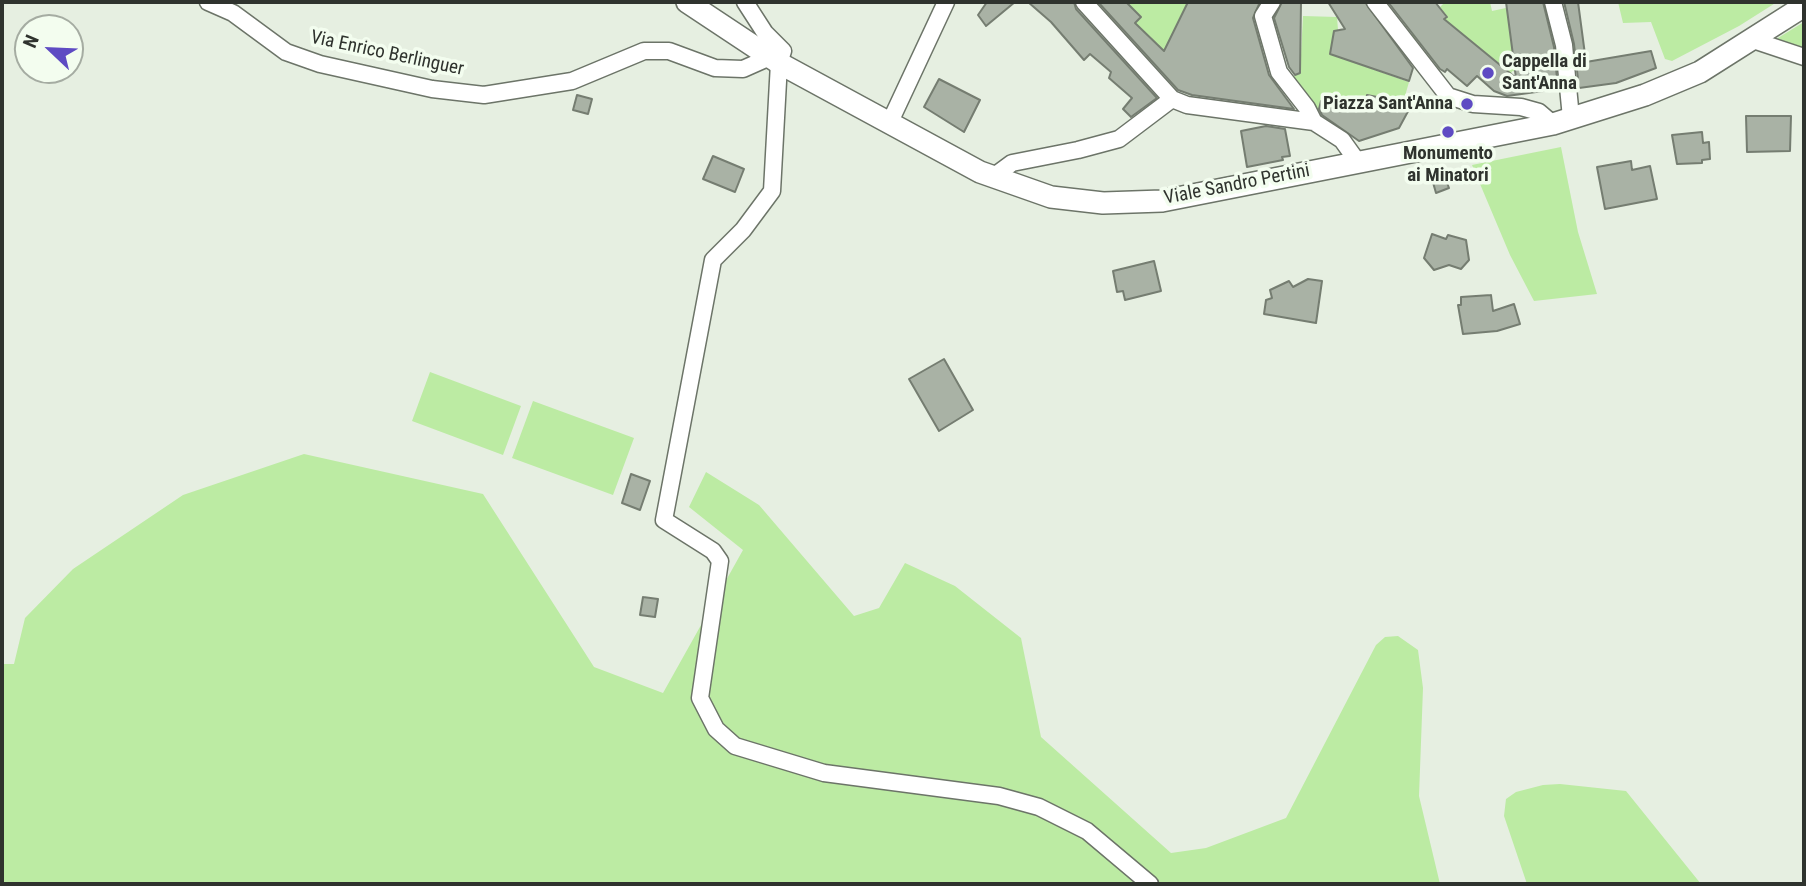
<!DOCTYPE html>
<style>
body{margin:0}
#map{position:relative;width:1806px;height:886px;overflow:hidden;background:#e6efe1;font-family:"Roboto Condensed",sans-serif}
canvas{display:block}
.frame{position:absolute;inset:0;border:4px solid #2f332e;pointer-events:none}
.north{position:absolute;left:14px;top:14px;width:70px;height:70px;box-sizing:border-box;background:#f3fdef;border:2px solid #a5aca2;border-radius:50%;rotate:293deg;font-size:19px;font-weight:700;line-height:28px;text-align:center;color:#2f332e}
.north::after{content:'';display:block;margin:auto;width:24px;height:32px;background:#5e4bc3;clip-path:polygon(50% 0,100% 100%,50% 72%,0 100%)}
</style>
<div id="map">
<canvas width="1806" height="886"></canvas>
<div class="frame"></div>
<div class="north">N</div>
</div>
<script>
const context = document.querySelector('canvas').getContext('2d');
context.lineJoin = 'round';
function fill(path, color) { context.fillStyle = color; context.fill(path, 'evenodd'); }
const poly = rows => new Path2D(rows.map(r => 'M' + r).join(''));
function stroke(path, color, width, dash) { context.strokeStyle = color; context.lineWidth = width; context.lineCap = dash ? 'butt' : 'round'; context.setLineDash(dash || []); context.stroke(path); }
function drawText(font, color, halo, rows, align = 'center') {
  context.font = font + ' "Roboto Condensed",sans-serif'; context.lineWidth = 7; context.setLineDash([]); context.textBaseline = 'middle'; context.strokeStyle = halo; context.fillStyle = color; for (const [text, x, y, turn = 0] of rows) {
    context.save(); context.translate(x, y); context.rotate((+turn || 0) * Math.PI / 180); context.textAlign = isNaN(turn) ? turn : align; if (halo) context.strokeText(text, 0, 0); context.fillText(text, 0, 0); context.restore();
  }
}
const green = poly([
 [1126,2,1188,2,1177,25,1184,29,1171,54,1160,48,1135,23,1141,16],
 [1445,2,1490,2,1492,11,1515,6,1510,31,1513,58,1520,73,1512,71,1510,78,1418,34,1415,41,1411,35,1423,24,1441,22,1447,16,1440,7],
 [1618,2,1777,2,1739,26,1672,61,1665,59,1651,22,1623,23],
 [1303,16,1337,17,1338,30,1334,31,1330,54,1409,82,1405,96,1400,95,1388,119,1381,98,1367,95,1365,113,1321,101,1318,115,1294,77,1295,73,1300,73],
 [1804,22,1804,50,1773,41],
 [1561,147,1578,232,1597,294,1534,301,1510,255,1472,165],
 [430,372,521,406,503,455,412,421],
 [533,401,634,438,613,495,512,458],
 [304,454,483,494,594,667,663,693,743,550,689,507,706,472,759,505,854,616,879,608,905,563,955,586,1021,638,1041,737,1171,853,1206,848,1286,818,1376,645,1385,637,1398,636,1418,650,1423,688,1419,796,1440,884,2,884,2,664,14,664,25,618,73,569,183,495],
 [1560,784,1626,791,1701,884,1527,884,1504,816,1506,799,1516,792,1543,785]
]);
const building = poly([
 [987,2,1015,2,986,26,978,15,987,2],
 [1028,2,1074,2,1076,9,1157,98,1131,117,1123,109,1132,98,1109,78,1111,72,1090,54,1084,60,1051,22,1028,2],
 [1098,2,1126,2,1141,17,1135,23,1164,51,1188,2,1260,2,1253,18,1269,75,1294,109,1192,95,1178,90,1098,2],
 [1282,2,1301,2,1300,73,1295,75,1289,67,1274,18,1282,2],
 [1328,2,1365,2,1413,68,1409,81,1330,54,1334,31,1345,29,1328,2],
 [1388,2,1435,2,1447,17,1444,19,1516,78,1506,2,1543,2,1554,47,1558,89,1507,96,1494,91,1477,76,1467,86,1447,69,1445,72,1440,69,1388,2],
 [1564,2,1578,2,1586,62,1651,51,1656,68,1616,83,1579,88,1574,44,1564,2],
 [939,79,980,100,964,132,924,107,939,79],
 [577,95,592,99,588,114,573,110,577,95],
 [1367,95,1412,104,1399,128,1359,141,1322,115,1319,109,1321,101,1365,110,1367,95],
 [1746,116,1791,116,1790,151,1747,152,1746,116],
 [1266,126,1285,129,1290,156,1282,157,1283,160,1247,167,1241,131,1266,126],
 [1702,132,1703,143,1709,142,1710,159,1702,160,1702,163,1677,164,1672,135,1702,132],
 [713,156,744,169,735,192,703,179,713,156],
 [1631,161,1632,170,1650,166,1657,199,1605,209,1597,167,1631,161],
 [1444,175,1449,188,1436,193,1432,179,1444,175],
 [1432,234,1446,239,1448,235,1466,240,1469,260,1461,269,1449,265,1434,270,1424,258,1432,234],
 [1154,261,1161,291,1125,300,1123,291,1117,292,1113,271,1154,261],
 [1308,279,1322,281,1316,323,1264,314,1266,300,1272,298,1270,290,1289,281,1293,287,1308,279],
 [1491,295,1493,311,1514,304,1520,324,1497,331,1463,334,1458,305,1461,305,1461,297,1491,295],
 [944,359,973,410,939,431,909,379,944,359],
 [631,474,650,481,640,510,622,503,631,474],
 [643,597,658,599,655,617,640,615,643,597]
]);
const minor = poly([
 [208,2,233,13,286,52,320,64,432,89,484,95,572,81,644,51,669,51,715,68,743,69,770,57],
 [745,2,765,33,783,51,779,63,772,191,743,230,713,260,664,520,713,551,720,561,700,698,716,729,735,746,824,773,999,796,1039,807,1087,831,1150,884],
 [1084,2,1172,99,1187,105,1314,122,1342,140,1357,161],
 [1272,2,1263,16,1279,72,1307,108,1314,122],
 [1375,2,1448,96,1473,104,1521,107,1539,112,1553,124],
 [1553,2,1564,45,1571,118],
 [1750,39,1804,57],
 [889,124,946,2],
 [993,177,1012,163,1078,150,1119,139,1172,99]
]);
const tertiary = poly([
 [687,2,779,63,980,172,1051,197,1103,203,1162,201,1553,124,1645,95,1700,72,1804,6]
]);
const markers = [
 [1488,73,7,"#5e4bc3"],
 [1467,104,7,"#5e4bc3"],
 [1448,132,7,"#5e4bc3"]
];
const streetNames = [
 ["Via Enrico Berlinguer",387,54,12],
 ["Viale Sandro Pertini",1237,185,-11]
];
const poiNames = [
 ["Cappella di",1502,62],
 ["Sant'Anna",1502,84],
 ["Piazza Sant'Anna",1453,104,"right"],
 ["Monumento",1448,154,"center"],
 ["ai Minatori",1448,176,"center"]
];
fill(green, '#bceba3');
fill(building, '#a9b2a5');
stroke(building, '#757d71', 2);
stroke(minor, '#6c7468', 19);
stroke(tertiary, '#6c7468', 24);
stroke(minor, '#fff', 16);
stroke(tertiary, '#fff', 21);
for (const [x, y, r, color] of markers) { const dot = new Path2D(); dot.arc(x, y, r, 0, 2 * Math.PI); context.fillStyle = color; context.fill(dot); stroke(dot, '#f3fdef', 2.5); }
drawText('19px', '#2f332e', '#f3fdef', streetNames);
drawText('bold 19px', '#2f332e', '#f3fdef', poiNames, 'left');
</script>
